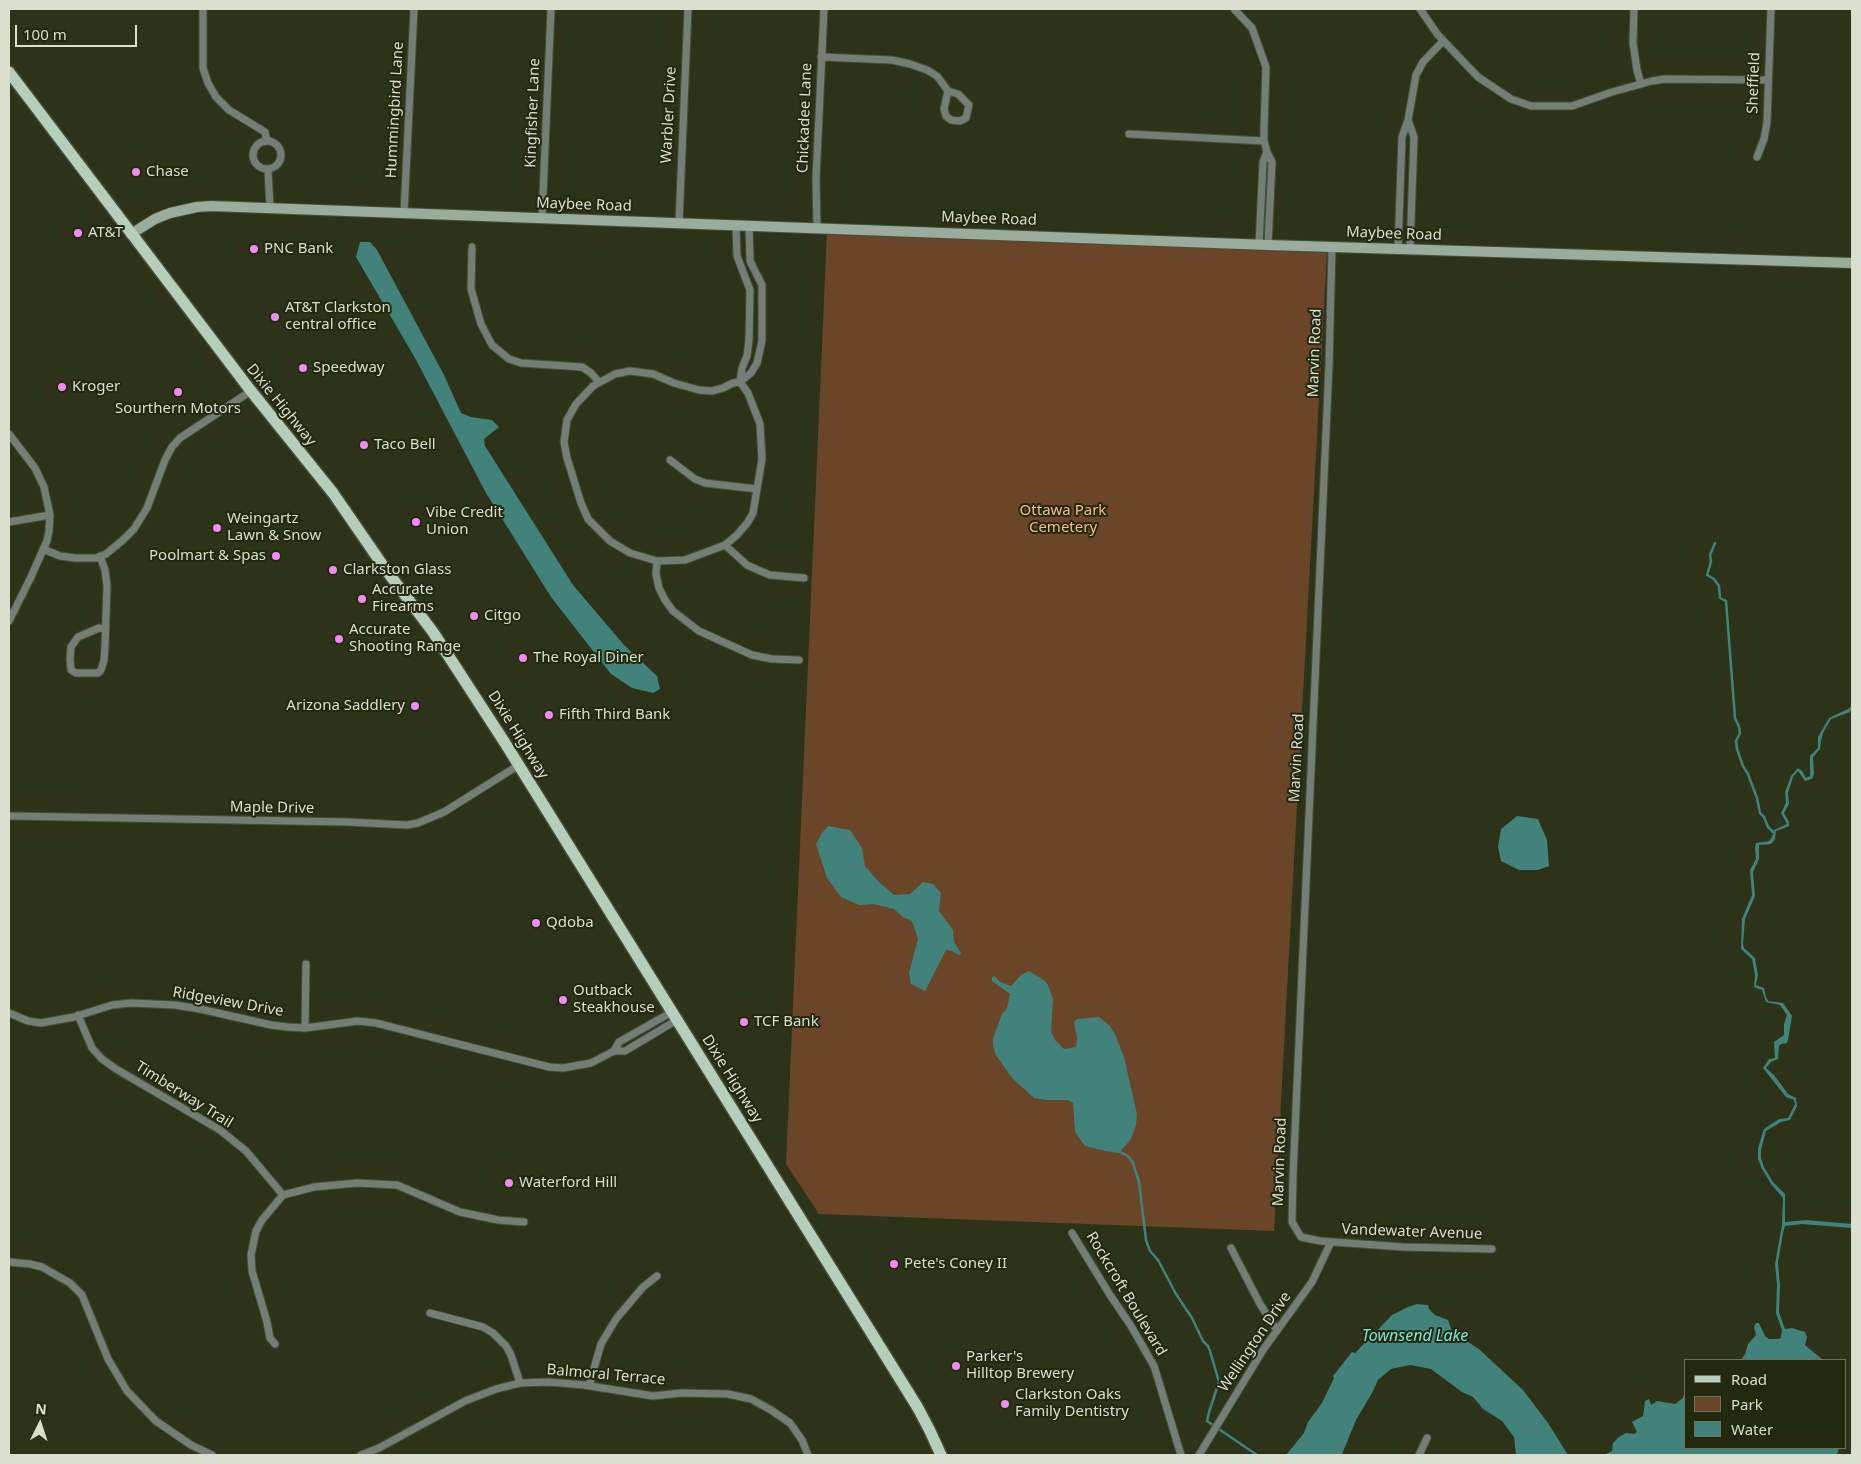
<!DOCTYPE html>
<style>
body{margin:0}
#map{position:relative;width:1861px;height:1464px;overflow:hidden;background:#2c3319;font-family:"Noto Sans",sans-serif}
canvas{display:block}
.frame{position:absolute;inset:0;border:10px solid #dadfcf;pointer-events:none}
.legend{position:absolute;left:1684px;top:1359px;width:162px;height:90px;box-sizing:border-box;background:#22290f;border:1px solid #6c725c;margin:0;padding:6px 9px;list-style:none;font-size:15px;color:#dadfcf}
.legend li{display:flex;align-items:center;gap:10px;height:25px}
.legend b{width:25px;border:1px solid #6c725c}
.north{position:absolute;left:15px;top:1399px;width:50px;height:50px;-webkit-text-stroke:4px #22290f;paint-order:stroke;rotate:4deg;font-size:14px;font-weight:700;line-height:20px;text-align:center;color:#dadfcf}
.north::after{content:'';display:block;margin:auto;width:18px;height:22px;background:#dadfcf;clip-path:polygon(50% 0,100% 100%,50% 72%,0 100%)}
.scale{position:absolute;left:15px;top:25px;width:122px;height:22px;box-sizing:border-box;border:2px solid #dadfcf;border-top:0;padding-left:6px;font-size:15px;line-height:18px;white-space:nowrap;color:#dadfcf;-webkit-text-stroke:4px #22290f;paint-order:stroke}
</style>
<div id="map">
<canvas width="1861" height="1464"></canvas>
<div class="frame"></div>
<ul class="legend">
<li><b style="height:6px;background:#b5cfbc"></b>Road</li>
<li><b style="height:14px;background:#6a4527"></b>Park</li>
<li><b style="height:14px;background:#41827a"></b>Water</li>
</ul>
<div class="north">N</div>
<div class="scale">100 m</div>
</div>
<script>
const context = document.querySelector('canvas').getContext('2d');
context.lineJoin = 'round';
function fill(path, color) { context.fillStyle = color; context.fill(path, 'evenodd'); }
const poly = rows => new Path2D(rows.map(r => 'M' + r).join(''));
function stroke(path, color, width, dash) { context.strokeStyle = color; context.lineWidth = width; context.lineCap = dash ? 'butt' : 'round'; context.setLineDash(dash || []); context.stroke(path); }
function drawText(font, color, halo, rows, align = 'center') {
  context.font = font + ' "Noto Sans",sans-serif'; context.lineWidth = 4; context.setLineDash([]); context.textBaseline = 'middle'; context.strokeStyle = halo; context.fillStyle = color; for (const [text, x, y, turn = 0] of rows) {
    context.save(); context.translate(x, y); context.rotate((+turn || 0) * Math.PI / 180); context.textAlign = isNaN(turn) ? turn : align; if (halo) context.strokeText(text, 0, 0); context.fillText(text, 0, 0); context.restore();
  }
}
const green = poly([
 [827,232,1327,251,1274,1231,819,1214,786,1164]
]);
const water = poly([
 [360,242,370,242,377,250,444,375,461,413,471,417,492,420,499,427,484,439,485,446,573,585,624,645,657,676,660,689,653,693,632,688,611,674,551,597,486,493,415,358,356,257],
 [1852,706,1850,712,1831,719,1823,733,1821,741,1820,749,1813,757,1814,774,1812,779,1805,781,1798,771,1793,777,1788,793,1789,804,1784,813,1789,822,1789,826,1776,831,1775,839,1771,844,1759,845,1759,859,1753,872,1755,896,1745,919,1743,944,1744,948,1755,958,1758,975,1756,985,1764,988,1766,997,1768,1001,1783,1003,1792,1016,1788,1040,1787,1043,1781,1044,1779,1046,1778,1059,1771,1062,1766,1068,1774,1075,1788,1094,1796,1098,1797,1106,1790,1120,1781,1122,1766,1131,1761,1150,1761,1158,1764,1167,1773,1182,1785,1194,1785,1222,1806,1220,1852,1224,1852,1228,1802,1224,1785,1226,1783,1233,1778,1262,1780,1286,1779,1312,1782,1321,1785,1329,1792,1328,1805,1332,1807,1337,1805,1345,1823,1360,1741,1360,1745,1354,1748,1344,1756,1335,1754,1327,1756,1323,1759,1323,1765,1336,1769,1339,1779,1339,1781,1337,1782,1330,1776,1313,1777,1285,1775,1264,1782,1225,1783,1198,1771,1184,1762,1169,1758,1159,1758,1148,1764,1129,1779,1119,1788,1118,1795,1104,1794,1100,1786,1097,1763,1068,1769,1059,1775,1058,1774,1042,1784,1035,1784,1024,1787,1015,1780,1005,1766,1002,1762,990,1754,987,1755,975,1752,959,1741,949,1742,919,1752,895,1750,870,1756,859,1755,848,1756,843,1769,841,1772,837,1774,830,1787,824,1781,813,1786,803,1785,792,1791,776,1798,768,1802,771,1806,778,1810,776,1810,756,1818,748,1818,737,1829,718,1848,709],
 [1517,816,1538,819,1547,840,1549,866,1538,870,1519,870,1501,861,1498,847,1501,829],
 [828,826,850,830,862,848,865,866,877,880,894,895,910,894,923,882,933,884,941,893,939,911,953,930,954,942,961,953,959,955,952,951,946,950,925,991,911,984,909,973,918,939,912,921,903,917,894,909,874,904,859,905,841,897,827,878,816,844,822,833],
 [1029,971,1045,981,1048,985,1053,999,1051,1031,1055,1040,1064,1049,1076,1047,1077,1038,1074,1022,1077,1019,1099,1017,1110,1026,1115,1034,1124,1057,1137,1114,1136,1125,1131,1139,1119,1153,1105,1151,1085,1146,1075,1132,1073,1103,1068,1100,1046,1100,1034,1098,1012,1078,996,1055,993,1046,993,1038,1002,1014,1007,1008,1010,994,992,981,992,977,995,976,1000,982,1011,986,1021,975],
 [1417,1304,1428,1305,1429,1309,1435,1315,1448,1320,1452,1331,1480,1350,1523,1390,1548,1423,1568,1455,1516,1455,1514,1437,1502,1421,1483,1409,1473,1397,1462,1392,1431,1369,1410,1365,1391,1369,1378,1380,1372,1393,1356,1420,1342,1454,1339,1455,1286,1455,1304,1433,1308,1422,1322,1403,1334,1378,1333,1376,1352,1352,1355,1353,1392,1315,1408,1307],
 [1685,1391,1685,1448,1839,1448,1837,1455,1604,1455,1612,1451,1613,1443,1619,1437,1626,1433,1634,1434,1637,1432,1632,1422,1643,1416,1645,1401,1649,1399,1651,1405,1657,1401,1675,1404,1683,1398]
]);
const stream = poly([
 [1715,543,1710,555,1711,562,1707,575,1714,579,1719,586,1720,598,1726,601,1735,718,1739,727,1740,733,1736,741,1737,749,1743,766,1748,774,1757,798,1760,813,1764,817,1768,827,1773,832],
 [1120,1152,1128,1156,1133,1163,1139,1182,1146,1240,1150,1251,1158,1260,1176,1294,1192,1318,1203,1341,1208,1346,1210,1351,1219,1382,1209,1412,1207,1421,1257,1455]
]);
const minor = poly([
 [203,9,203,68,208,83,216,97,229,110,265,132,267,141],
 [1234,9,1252,28,1266,67,1264,129,1264,141,1267,152],
 [1420,9,1438,35,1478,77,1511,99,1531,106,1572,106,1612,92,1652,81,1665,79,1768,80],
 [1634,9,1633,43,1637,70,1641,84],
 [821,57,892,60,910,64,927,70,937,76,948,91,944,109,946,116,951,120,960,121,966,118,969,105,958,94,948,91],
 [1408,120,1416,75,1423,62,1443,41],
 [1129,134,1264,141],
 '253 155a14 14 0 1 1 28 0a14 14 0 1 1-28 0Z',
 [1757,157,1764,139,1767,122,1771,9],
 [268,170,270,208],
 [404,213,414,9],
 [542,218,551,9],
 [679,223,688,9],
 [736,225,737,256,750,290,749,340,747,356,742,368,740,382,751,373,757,363,762,341,762,285,750,261,749,225],
 [817,228,816,179,824,9],
 [1259,245,1263,162,1267,152,1272,162,1268,245],
 [472,247,471,289,481,324,492,345,509,359,521,363,582,367,591,373,599,382],
 [1332,247,1329,365,1293,1176,1292,1222,1301,1237,1320,1241,1403,1247,1492,1249],
 [1398,249,1402,137,1408,120,1414,137,1410,249],
 [630,371,653,374,674,383,699,390,712,391,723,388,733,383,740,382,748,393,760,424,762,459,753,513,748,522,737,535,725,545,685,560,657,561,630,553,610,541,588,519,581,503,567,458,564,442,567,420,576,404,593,386,615,374,630,371],
 [9,434,35,468,44,487,50,515,49,531,47,541,30,579,9,621],
 [670,460,695,479,705,483,757,489],
 [9,522,50,515],
 [725,545,747,565,758,570,770,575,804,578],
 [43,549,60,556,75,558,96,558,106,554,123,540,134,529,147,508,165,460,172,447,180,438,251,391],
 [100,556,105,570,107,586,105,647,104,660,101,670,98,673,76,673,71,670,70,659,71,647,78,637,99,628,105,629],
 [657,561,656,574,659,588,665,600,673,611,699,631,752,655,772,659,799,660],
 [9,816,348,822,407,825,418,823,444,812,519,765],
 [672,1012,619,1042,614,1051,625,1051,677,1020],
 [9,1013,28,1021,41,1023,74,1017,112,1005,131,1003,175,1005,200,1009,271,1025,287,1027,305,1028,358,1021,376,1023,549,1067,563,1068,591,1063,614,1051],
 [78,1015,92,1048,102,1059,116,1069,220,1130,246,1151,283,1195],
 [305,1028,306,964],
 [1072,1233,1110,1295,1131,1326,1154,1366,1181,1455],
 [1231,1248,1260,1304,1277,1330],
 [9,1262,30,1264,42,1267,70,1283,82,1295,108,1359,127,1391,156,1421,191,1445,212,1455],
 [430,1313,483,1327,493,1333,506,1346,511,1355,520,1383],
 [275,1344,270,1338,267,1322,252,1271,251,1255,256,1231,262,1220,283,1195,314,1187,357,1183,397,1185,460,1212,498,1220,524,1222],
 [589,1386,601,1344,616,1319,643,1287,657,1276],
 [361,1455,379,1448,465,1401,496,1389,520,1383,549,1382,584,1385,653,1396,681,1393,728,1394,751,1399,771,1410,790,1423,802,1440,808,1455],
 [1199,1455,1263,1350,1312,1282,1331,1242],
 [1419,1455,1427,1438]
]);
const secondary = poly([
 [131,234,155,219,170,213,197,207,211,206,1268,245,1852,263]
]);
const primary = poly([
 [9,72,251,391,333,493,386,570,433,632,505,743,918,1408,930,1431,941,1455]
]);
const markers = [
 [136,172,5,"#f18af4"],
 [78,233,5,"#f18af4"],
 [254,249,5,"#f18af4"],
 [275,317,5,"#f18af4"],
 [303,368,5,"#f18af4"],
 [62,387,5,"#f18af4"],
 [178,392,5,"#f18af4"],
 [364,445,5,"#f18af4"],
 [416,522,5,"#f18af4"],
 [217,528,5,"#f18af4"],
 [276,556,5,"#f18af4"],
 [333,570,5,"#f18af4"],
 [362,599,5,"#f18af4"],
 [474,616,5,"#f18af4"],
 [339,639,5,"#f18af4"],
 [523,658,5,"#f18af4"],
 [415,706,5,"#f18af4"],
 [549,715,5,"#f18af4"],
 [536,923,5,"#f18af4"],
 [563,1000,5,"#f18af4"],
 [744,1022,5,"#f18af4"],
 [509,1183,5,"#f18af4"],
 [894,1264,5,"#f18af4"],
 [956,1366,5,"#f18af4"],
 [1005,1404,5,"#f18af4"]
];
const streetNames = [
 ["Sheffield",1754,83,-88],
 ["Hummingbird Lane",395,110,-87],
 ["Kingfisher Lane",533,113,-88],
 ["Warbler Drive",669,115,-87],
 ["Chickadee Lane",805,118,-88],
 ["Maybee Road",584,205,2],
 ["Maybee Road",989,219,2],
 ["Maybee Road",1394,234,2],
 ["Marvin Road",1315,353,-88],
 ["Dixie Highway",281,405,51],
 ["Dixie Highway",518,735,58],
 ["Marvin Road",1297,758,-87],
 ["Maple Drive",272,808,1],
 ["Ridgeview Drive",228,1002,10],
 ["Dixie Highway",732,1079,58],
 ["Timberway Trail",184,1095,32],
 ["Marvin Road",1280,1162,-88],
 ["Vandewater Avenue",1412,1232,2],
 ["Rockcroft Boulevard",1126,1294,59],
 ["Wellington Drive",1255,1342,-56],
 ["Balmoral Terrace",606,1375,5]
];
const poiNames = [
 ["Chase",146,172],
 ["AT&T",88,233],
 ["PNC Bank",264,249],
 ["AT&T Clarkston",285,308],
 ["central office",285,325],
 ["Speedway",313,368],
 ["Kroger",72,387],
 ["Sourthern Motors",178,409,"center"],
 ["Taco Bell",374,445],
 ["Vibe Credit",426,513],
 ["Union",426,530],
 ["Weingartz",227,519],
 ["Lawn & Snow",227,536],
 ["Poolmart & Spas",266,556,"right"],
 ["Clarkston Glass",343,570],
 ["Accurate",372,590],
 ["Firearms",372,607],
 ["Citgo",484,616],
 ["Accurate",349,630],
 ["Shooting Range",349,647],
 ["The Royal Diner",533,658],
 ["Arizona Saddlery",405,706,"right"],
 ["Fifth Third Bank",559,715],
 ["Qdoba",546,923],
 ["Outback",573,991],
 ["Steakhouse",573,1008],
 ["TCF Bank",754,1022],
 ["Waterford Hill",519,1183],
 ["Pete's Coney II",904,1264],
 ["Parker's",966,1357],
 ["Hilltop Brewery",966,1374],
 ["Clarkston Oaks",1015,1395],
 ["Family Dentistry",1015,1412]
];
const parkNames = [
 ["Ottawa Park",1063,511],
 ["Cemetery",1063,528]
];
const waterNames = [
 ["Townsend Lake",1415,1336]
];
fill(green, '#6a4527');
fill(water, '#41827a');
stroke(stream, '#41827a', 2.5);
stroke(minor, '#484f36', 9);
stroke(secondary, '#484f36', 12);
stroke(primary, '#484f36', 14);
stroke(minor, '#737f76', 7);
stroke(secondary, '#99ac9d', 10);
stroke(primary, '#b5cfbc', 11);
for (const [x, y, r, color] of markers) { const dot = new Path2D(); dot.arc(x, y, r, 0, 2 * Math.PI); context.fillStyle = color; context.fill(dot); stroke(dot, '#22290f', 2); }
drawText('15px', '#dadfcf', '#22290f', streetNames);
drawText('15px', '#dadfcf', '#22290f', poiNames, 'left');
drawText('15px', '#fabb88', '#22290f', parkNames);
drawText('italic 16px', '#7fe5d7', '#22290f', waterNames);
</script>
